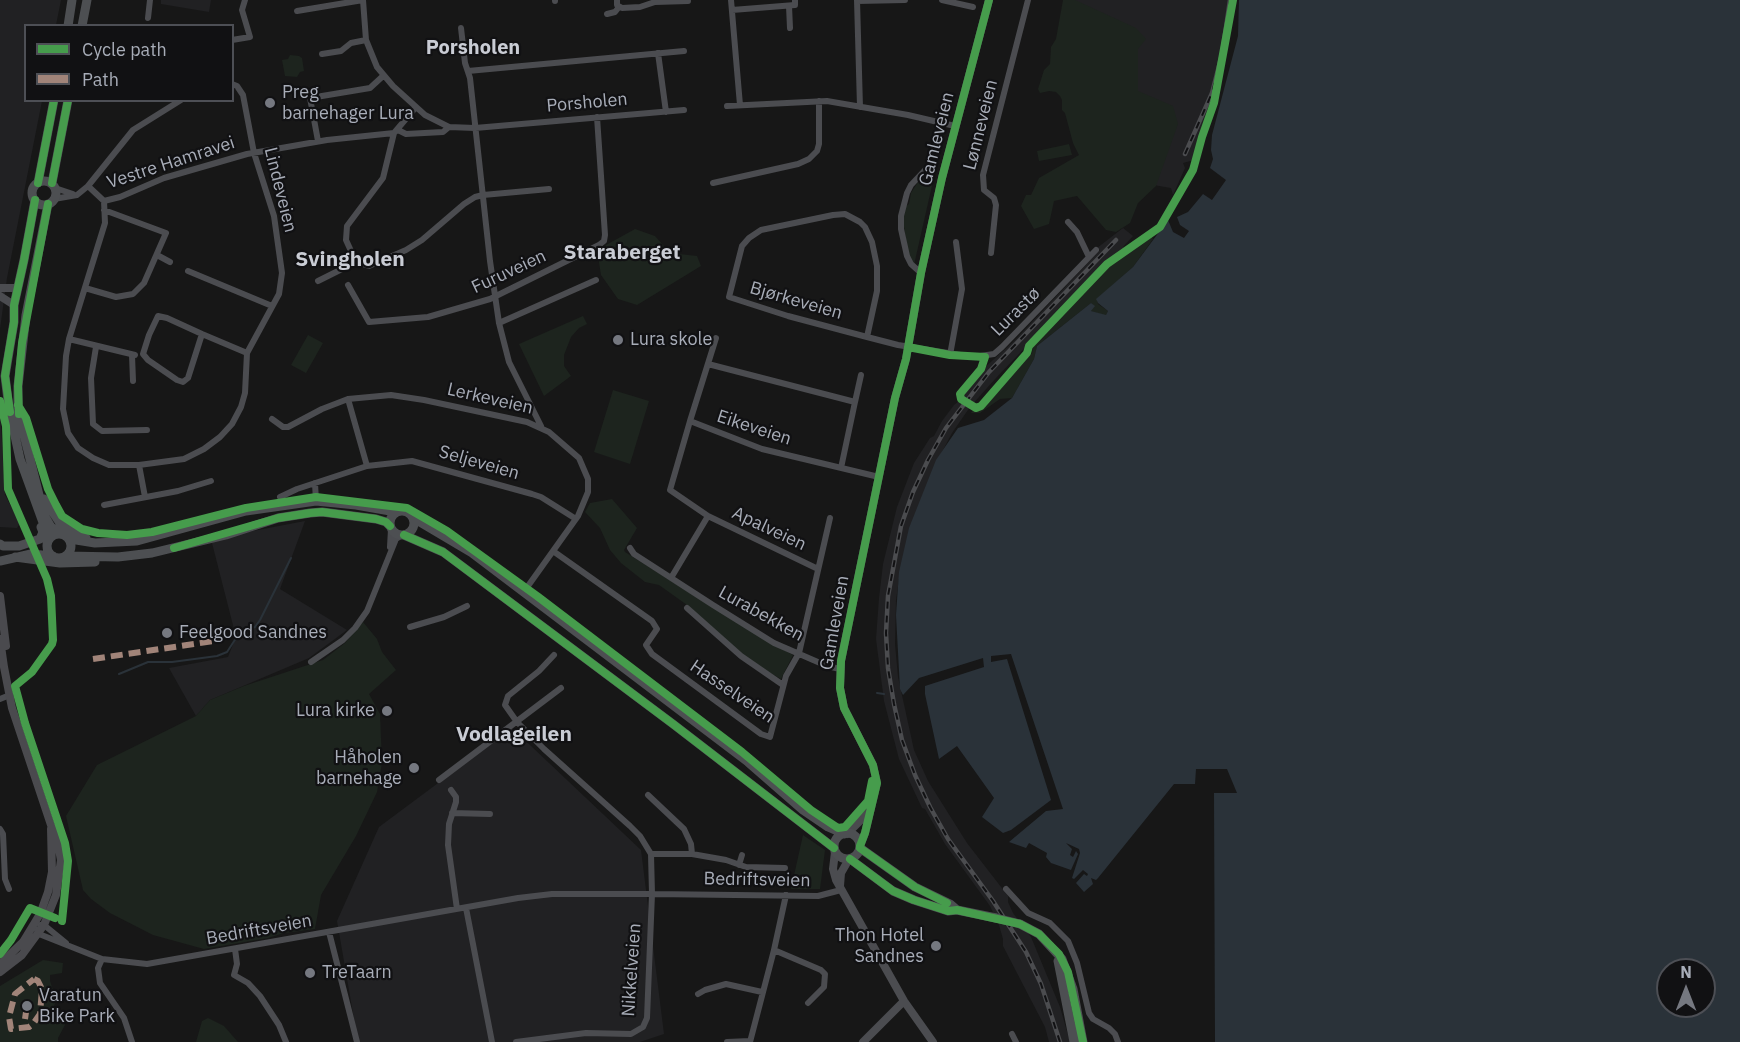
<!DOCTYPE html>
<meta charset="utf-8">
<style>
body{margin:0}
#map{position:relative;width:1740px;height:1042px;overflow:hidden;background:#171717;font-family:"IBM Plex Sans",sans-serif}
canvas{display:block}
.legend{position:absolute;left:24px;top:24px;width:210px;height:78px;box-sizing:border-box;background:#111113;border:2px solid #4d4f55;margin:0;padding:8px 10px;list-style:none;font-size:18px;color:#a8adb8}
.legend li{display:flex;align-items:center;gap:12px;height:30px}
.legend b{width:30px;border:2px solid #4d4f55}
.north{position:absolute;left:1656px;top:958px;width:60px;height:60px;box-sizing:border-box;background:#111113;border:2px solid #4d4f55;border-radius:50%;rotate:0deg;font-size:16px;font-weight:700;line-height:24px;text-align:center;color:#a8adb8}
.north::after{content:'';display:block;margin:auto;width:21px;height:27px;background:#757880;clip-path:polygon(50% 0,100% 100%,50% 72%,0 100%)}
</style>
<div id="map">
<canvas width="1740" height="1042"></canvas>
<ul class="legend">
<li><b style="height:8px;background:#469c4c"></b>Cycle path</li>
<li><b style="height:8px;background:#a18479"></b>Path</li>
</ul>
<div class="north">N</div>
</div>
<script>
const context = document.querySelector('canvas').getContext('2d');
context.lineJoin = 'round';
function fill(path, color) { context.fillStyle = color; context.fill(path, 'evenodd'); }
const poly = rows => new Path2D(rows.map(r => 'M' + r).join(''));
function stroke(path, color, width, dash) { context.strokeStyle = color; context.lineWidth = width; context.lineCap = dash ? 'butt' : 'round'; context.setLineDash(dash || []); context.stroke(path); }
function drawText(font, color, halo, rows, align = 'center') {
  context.font = font + ' "IBM Plex Sans",sans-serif'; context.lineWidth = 4.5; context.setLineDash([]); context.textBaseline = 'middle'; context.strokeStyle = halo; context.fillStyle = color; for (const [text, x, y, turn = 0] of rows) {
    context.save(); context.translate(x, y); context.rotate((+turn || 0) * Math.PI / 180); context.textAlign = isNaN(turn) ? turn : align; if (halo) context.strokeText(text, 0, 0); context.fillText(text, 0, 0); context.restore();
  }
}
const built = poly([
 [0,0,61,0,56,25,26,26,26,100,42,101,7,278,0,329],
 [161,0,211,0,209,12,161,4],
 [1069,0,1231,0,1212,102,1199,138,1194,160,1183,163,1185,168,1173,195,1171,188,1148,184],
 [1123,228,1133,236,1123,247,1126,249,1103,266,996,378,970,407,952,433,935,465,900,572,896,600,895,644,898,677,914,750,928,781,967,843,1008,896,1008,902,1013,913,1031,937,1060,1007,1070,1042,1049,1042,1045,1027,1003,946,1003,939,999,925,990,906,945,844,925,809,922,808,899,759,884,701,876,639,879,598,883,564,897,507,914,463,930,438,934,436,942,421,954,405,963,398,963,392,982,370,1014,341,1100,250,1097,248],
 [0,409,5,495,20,523,17,528,0,527],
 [305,521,280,589,347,630,309,658,210,700,196,716,169,668,228,657,236,637,211,539],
 [512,728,641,850,664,1034,640,1042,358,1042,337,921,379,827]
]);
const green = poly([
 [1063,0,1075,0,1136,28,1146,39,1138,49,1138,91,1173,106,1178,124,1156,186,1138,203,1130,223,1116,232,1106,230,1077,196,1054,201,1049,224,1034,229,1021,206,1026,195,1031,195,1039,178,1079,155,1073,143,1065,113,1062,110,1062,100,1060,96,1056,92,1049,91,1040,93,1038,89,1044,70,1050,64,1051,47,1056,39],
 [290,55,299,56,302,58,304,71,300,72,297,77,285,76,282,60,288,59],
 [1069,144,1072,155,1039,161,1037,151],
 [936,159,938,159,914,265,908,254,903,220,906,206,909,204,911,193,918,182,930,175],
 [635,229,655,236,670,253,697,256,701,266,637,305,618,299,601,275,597,250],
 [1151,235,1153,239,1133,267,1097,299,1098,304,1108,311,1106,316,1091,311,1094,306,1091,303,1037,346,1034,359,1012,398,1000,399,980,413,971,413,973,410,979,411,984,408,1032,353,1034,344,1110,264],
 [583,316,587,324,579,328,571,337,564,355,564,366,571,376,544,396,519,344],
 [308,335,323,343,306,373,291,365],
 [613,390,649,401,630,464,594,452],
 [612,499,637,528,624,550,625,552,744,627,793,655,781,679,750,662,687,605,659,585,645,582,621,563,610,550,600,528,585,512,590,503],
 [363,622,377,639,382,652,396,670,369,694,380,714,382,763,377,792,356,836,321,895,315,929,284,933,268,938,204,949,153,935,110,913,91,899,83,890,66,816,97,765,196,716,210,700,244,686,323,660,345,643],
 [803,835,825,850,820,889,791,889],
 [43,960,63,963,62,973,50,975,50,981,56,999,52,1014,66,1023,58,1038,58,1042,0,1042,0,986],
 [208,1018,224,1026,238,1042,196,1042,202,1021]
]);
const water = poly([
 [1239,0,1740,0,1740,1042,1215,1042,1214,793,1237,793,1227,769,1196,769,1195,784,1174,784,1098,878,1096,880,1091,878,1093,884,1084,892,1076,883,1084,874,1087,876,1088,874,1083,870,1074,879,1072,878,1080,853,1079,849,1066,843,1072,849,1070,855,1073,857,1076,851,1078,854,1071,870,1051,863,1046,857,1047,853,1029,843,1026,848,1009,842,1046,811,1063,809,1011,654,991,656,991,662,1007,659,1051,800,1011,830,1003,833,982,817,994,798,957,746,939,759,925,694,925,686,984,667,983,658,919,678,903,695,900,689,896,615,899,572,909,528,936,460,958,428,984,420,1012,398,1034,359,1037,346,1091,303,1095,306,1091,311,1106,315,1108,311,1098,303,1096,299,1133,267,1168,220,1173,232,1184,238,1189,231,1180,225,1177,217,1188,212,1203,194,1212,200,1226,180,1210,168,1213,159,1211,150,1212,135,1238,36],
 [1668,970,1704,970,1704,1006,1668,1006]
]);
const stream = poly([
 [119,674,148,662,172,662,217,656,227,652,240,632,255,627,260,620,291,558],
 [877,693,884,694]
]);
const minor = poly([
 [363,0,366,40,377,67,393,86,425,115,449,127,475,128,684,110],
 [617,0,617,5,622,8,640,7,655,2,688,1],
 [731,0,740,105],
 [857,0,860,107],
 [942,0,973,7],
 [555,1,555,0],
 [857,1,905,0],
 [789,6,790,28],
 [732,10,795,5,795,0],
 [297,11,363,0],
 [607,14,615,12,619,7],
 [148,18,150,0],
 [461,28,465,63,470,78,490,261,499,323,509,362,541,426],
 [232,40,250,37,242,10,245,0],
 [658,53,666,112],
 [322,54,341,51,351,43,366,40],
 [468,71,684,51],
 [181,100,133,130,88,186,104,201,105,223,69,339,66,356,63,409,68,433,78,448,93,458,109,465,139,465,184,459,204,449,220,437,232,424,241,407,245,393,247,353,279,294,282,273,274,216,254,153,243,95,237,86,232,84],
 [727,106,827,101,908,115,955,126],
 [398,130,406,134,443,132,449,127],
 [394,133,383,178,347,226,346,240,356,262,369,266,406,250,422,240,464,204,475,197,483,195,549,189],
 [318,141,310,98,370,88,383,76],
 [713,183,798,164,809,159,817,151,819,144,819,101],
 [55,188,73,194],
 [54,199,77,195,88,186],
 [104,201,120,197,164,178,247,154,327,140,394,133,416,107],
 [1068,222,1077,232,1089,257],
 [991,253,996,205,994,198,984,190,983,175,1028,0],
 [157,255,170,262],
 [188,271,272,306],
 [921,273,911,264,907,256,901,229,901,216,907,193,911,185,927,168],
 [318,281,356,262],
 [348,285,369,322,428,317,490,299,599,245,604,241,605,235,597,117],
 [85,288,116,297,133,294,144,283,166,233,104,210],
 [499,323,596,280],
 [202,334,188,378,183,382,177,380,148,360,143,354,149,335,158,316,167,318,202,334,247,353],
 [867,337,877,291,877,266,872,242,865,227,860,222,845,214,833,215,761,230,749,238,742,246,729,297,788,316,867,337,898,345,973,357,994,354,1002,347,1096,250],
 [69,339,135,355],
 [96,347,91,378,93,424,102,431,147,430],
 [132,355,133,381],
 [950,355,962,289,956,242],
 [708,364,855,402,841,468],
 [348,399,367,466],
 [855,402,861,375],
 [272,419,283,427,288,427,322,409,348,399,391,395,424,400,527,422,549,432,579,458,588,479,588,492,578,516,523,593],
 [690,421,716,338],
 [139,465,145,497],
 [315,483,316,501],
 [280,497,297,489,367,466,412,461,532,494,541,497,576,519],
 [104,505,178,491,211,481],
 [390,547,391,529],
 [630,548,634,554,713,605,774,643,827,666,840,669],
 [553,551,652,621,657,629,646,645,652,654,761,734,770,737,786,676,799,653,830,518],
 [818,569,708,516,670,490,690,421,762,449,879,477],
 [671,578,708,516],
 [687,608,741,656,783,685],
 [410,627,444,617,467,606],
 [311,662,343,640,355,628,367,611,396,539,402,535],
 [0,699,10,695],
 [439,780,561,688],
 [451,790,456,797,456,802,449,824,448,845,457,909],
 [648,795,684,829,691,844,692,854],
 [452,813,490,814],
 [0,829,3,834,5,879,9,889],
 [651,854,692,854,726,860,746,867,785,868],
 [739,865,742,855],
 [1006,889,1028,913,1050,923,1068,941,1077,963,1089,1013,1093,1019,1109,1028,1115,1034,1118,1042],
 [466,908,492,1042],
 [40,925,44,925,66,943],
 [37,930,39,934,102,959,147,964,518,898,552,894,652,894,818,896,841,890],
 [329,932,357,1042],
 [235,949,237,964,234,975,248,983,260,996,279,1025,286,1042],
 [774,950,821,970,825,974,824,987,808,1003],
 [102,959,98,968,100,983,124,1018,132,1042],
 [698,994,705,990,726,984,762,992],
 [1012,1034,1016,1042],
 [516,1042,586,1033,631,1034,643,1027,647,1018,652,894,651,854,640,836,630,826,544,749,517,722,505,705,508,696,539,671,554,655],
 [727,1042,750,1041],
 [750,1042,774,950,786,895]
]);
const tertiary = poly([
 [0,288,17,288],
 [0,296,14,305],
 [835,852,833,869,836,880,904,1001,933,1042],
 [840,886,841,873,849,859],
 [863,1042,904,1001]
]);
const secondary = poly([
 [0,596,6,646],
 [0,639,4,667,12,708,51,825,56,834,61,860,56,895,44,925,22,955,0,972],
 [847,834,868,813],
 [860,846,865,833,877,783,873,765,844,708,840,688,841,661,895,398,906,359,921,273,942,178,989,0],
 [0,964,23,942,40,914,48,892,52,872,51,829]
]);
const primary = poly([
 [68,26,72,0],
 [82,26,87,0],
 '32 193a12 12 0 1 1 24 0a12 12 0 1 1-24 0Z',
 [38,183,54,100],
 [52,183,68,100],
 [35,200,24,260,14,305,14,322,5,376,9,408,20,459,49,539],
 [48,204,26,315,18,386,18,405,20,419,44,515,51,527,61,534],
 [44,499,60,523,86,538],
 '390 523a12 12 0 1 1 24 0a12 12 0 1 1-24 0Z',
 [413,518,472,553,748,762,803,810,828,827,844,834],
 '47 546a12 12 0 1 1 24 0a12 12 0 1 1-24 0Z',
 [404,535,443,552,673,724,834,848],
 [70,539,95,543,137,541,246,511,316,501,356,505,396,512],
 [0,544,3,546,19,546,40,539,43,532,41,527],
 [66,556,118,557,152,553,226,535,278,518,310,513,322,512,376,519,386,522,390,526],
 [15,557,60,563,95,562],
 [0,561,31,554,53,556],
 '834 846a13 13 0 1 1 26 0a13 13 0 1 1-26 0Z',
 [860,848,915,887,950,904,957,910],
 [850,859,893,891,914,900,948,911,957,910,996,918],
 [1020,924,1039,934,1062,959,1073,989,1083,1042],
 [1058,961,1074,1042]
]);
const rail = poly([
 [1185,154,1212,93,1222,54,1230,0],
 [1060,1042,1041,984,1026,952,993,901,948,839,930,807,915,775,902,740,894,704,888,668,886,633,888,596,901,526,913,492,928,460,946,428,989,372,1116,240]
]);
const primaryBridge = poly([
 [996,918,1020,924]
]);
const quiet = poly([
 [93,659,221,640],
 [34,979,38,981,42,989,40,1014,33,1024,29,1027,11,1029,9,1017,15,994,34,979],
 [25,1019,26,1012]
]);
const cycleway = poly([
 [38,183,54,100],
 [52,183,68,100],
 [908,347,950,355,985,357,981,369,960,394,961,399,976,408,981,406,1027,353,1029,346,1107,264,1160,227,1193,170,1202,137,1214,103,1233,0],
 [0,401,6,426,8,489,47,579,51,596,53,640,52,644,32,672,15,686,25,723,65,843,68,861,62,921],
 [18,405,26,418,48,489,56,505,62,516,82,529,98,533,127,535,152,532,246,508,316,497,407,508,447,531,537,596,742,752,811,810,838,828,845,827,868,801,872,781],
 [10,412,5,376,7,363,14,322,14,305,24,260,35,200],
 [19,414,18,386,22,343,48,204],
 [404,535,443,552,673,724,834,848],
 [174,548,278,518,310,513,322,512,376,519,386,522,390,526],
 [860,846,865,833,877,783,873,765,844,708,840,688,841,661,895,398,906,359,921,273,942,178,989,0],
 [860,848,915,887,947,903],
 [850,859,893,891,914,900,948,911,957,910,1020,924,1039,934,1059,954,1068,972,1083,1042],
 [0,954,11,940,30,908,55,918]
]);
const markers = [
 [270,103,6,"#757880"],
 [618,340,6,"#757880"],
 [167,633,6,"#757880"],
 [387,711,6,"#757880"],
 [414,768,6,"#757880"],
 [936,946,6,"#757880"],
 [310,973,6,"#757880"],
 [27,1006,6,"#757880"]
];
const poiNames = [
 ["Preg",282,93],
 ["barnehager Lura",282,114],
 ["Lura skole",630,340],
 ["Feelgood Sandnes",179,633],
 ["Lura kirke",375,711,"right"],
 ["Håholen",402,758,"right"],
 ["barnehage",402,779,"right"],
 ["Thon Hotel",924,936,"right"],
 ["Sandnes",924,957,"right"],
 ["TreTaarn",322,973],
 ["Varatun",39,996],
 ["Bike Park",39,1017]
];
const streetNames = [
 ["Porsholen",587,103,-5],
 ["Lønneveien",981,125,-76],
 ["Gamleveien",937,139,-76],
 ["Vestre Hamravei",171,163,-18],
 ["Lindeveien",280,190,76],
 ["Furuveien",509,272,-25],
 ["Bjørkeveien",796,301,16],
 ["Lurastø",1016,312,-45],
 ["Lerkeveien",490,399,13],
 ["Eikeveien",754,428,18],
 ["Seljeveien",479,463,16],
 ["Apalveien",769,529,25],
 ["Lurabekken",761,614,29],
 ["Gamleveien",835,623,-80],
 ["Hasselveien",732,692,34],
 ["Bedriftsveien",757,880,1],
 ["Bedriftsveien",259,930,-10],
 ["Nikkelveien",632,970,-86]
];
const neighbourhoodNames = [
 ["Porsholen",473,48]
];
const quarterNames = [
 ["Staraberget",622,253],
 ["Svingholen",350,260],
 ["Vodlageilen",514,735]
];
fill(built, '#212123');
fill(green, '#1d241e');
fill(water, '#2a3239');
stroke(stream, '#2a3239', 2);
stroke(minor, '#4b4c50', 6);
stroke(tertiary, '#4b4c50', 8);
stroke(secondary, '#4a4a4e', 8);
stroke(primary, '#4d4f52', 9);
stroke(rail, '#4b4c4f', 4.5);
stroke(rail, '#111113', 2, [7]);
stroke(primaryBridge, '#4d4f52', 9);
stroke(quiet, '#a18479', 6, [12, 6]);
stroke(cycleway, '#469c4c', 8);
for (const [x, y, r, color] of markers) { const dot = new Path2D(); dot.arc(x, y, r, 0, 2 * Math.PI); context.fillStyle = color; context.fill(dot); stroke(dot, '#111113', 2); }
drawText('18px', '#a8adb8', '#111113', poiNames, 'left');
drawText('18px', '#a8adb8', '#111113', streetNames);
drawText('bold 20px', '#c9ccd4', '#111113', neighbourhoodNames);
drawText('bold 21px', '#c9ccd4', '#111113', quarterNames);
</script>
